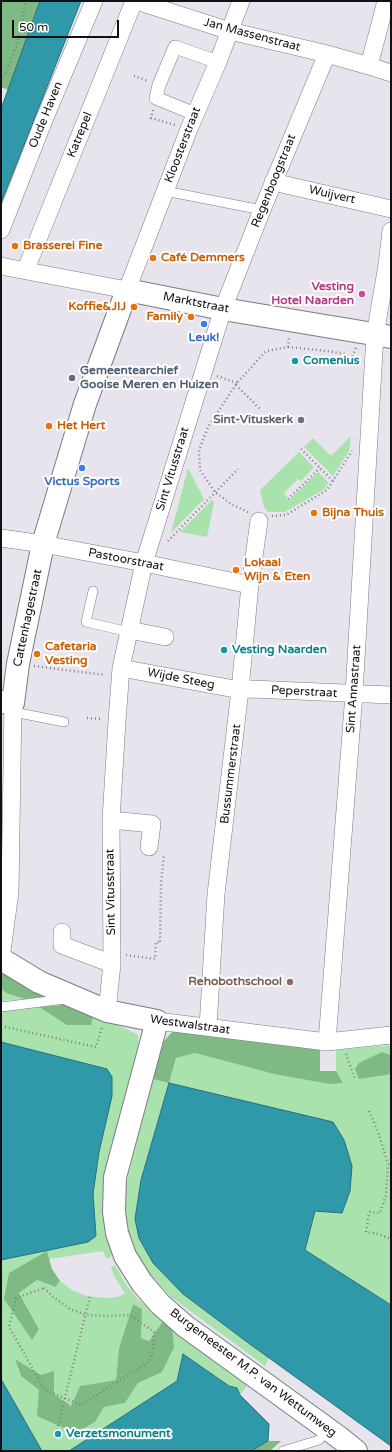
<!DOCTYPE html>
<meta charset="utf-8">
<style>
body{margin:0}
#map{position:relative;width:392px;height:1452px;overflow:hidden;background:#e7e4ee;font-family:"Varela Round",sans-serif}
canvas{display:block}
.frame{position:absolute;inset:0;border:2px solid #111014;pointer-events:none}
.scale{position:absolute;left:12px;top:20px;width:107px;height:18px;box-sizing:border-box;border:2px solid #111014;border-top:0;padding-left:5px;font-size:12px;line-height:14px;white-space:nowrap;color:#111014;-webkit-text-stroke:3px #fff;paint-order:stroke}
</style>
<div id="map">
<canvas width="392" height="1452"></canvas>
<div class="frame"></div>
<div class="scale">50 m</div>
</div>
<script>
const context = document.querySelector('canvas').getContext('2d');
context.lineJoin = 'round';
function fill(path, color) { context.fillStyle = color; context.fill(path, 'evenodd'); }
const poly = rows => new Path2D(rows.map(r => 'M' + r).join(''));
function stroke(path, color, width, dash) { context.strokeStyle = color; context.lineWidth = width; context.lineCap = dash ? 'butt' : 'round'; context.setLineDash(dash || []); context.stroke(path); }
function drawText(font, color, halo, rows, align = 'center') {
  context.font = font + ' "Varela Round",sans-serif'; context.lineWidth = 4; context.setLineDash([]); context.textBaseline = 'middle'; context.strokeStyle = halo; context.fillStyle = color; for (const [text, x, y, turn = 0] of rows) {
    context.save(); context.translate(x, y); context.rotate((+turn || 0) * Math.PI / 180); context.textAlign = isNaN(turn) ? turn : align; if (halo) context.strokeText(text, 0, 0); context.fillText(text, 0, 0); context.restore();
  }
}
const green = poly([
 [351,436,349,451,333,476,304,447,313,438,331,456],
 [299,452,314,467,301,481,298,479,284,493,288,501,318,472,327,481,328,484,323,490,285,512,268,512,264,507,260,490],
 [188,468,204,499,171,533],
 [212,500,214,503,207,537,180,532],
 [1,988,6,993,25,999,1,1001],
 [39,1007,67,1025,94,1012,138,1035,139,1047,123,1104,107,1233,112,1256,106,1259,103,1251,49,1259,48,1252,4,1299,39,1328,19,1293,37,1280,54,1287,60,1281,72,1290,87,1296,105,1298,116,1297,125,1294,114,1276,111,1267,115,1265,125,1283,137,1298,163,1321,149,1341,141,1338,142,1309,133,1304,119,1348,116,1380,80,1386,71,1406,54,1394,41,1375,15,1359,21,1376,39,1390,66,1429,74,1435,95,1422,104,1407,125,1403,138,1383,162,1371,172,1328,248,1384,240,1395,237,1388,229,1386,183,1354,177,1381,69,1451,42,1451,1,1379,1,1260,88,1242,96,1236,93,1194,99,1152,107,1069,1,1042,1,1010],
 [391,1045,391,1055,381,1052,390,1075,391,1074,391,1305,305,1250,315,1210,169,1083,141,1180,153,1263,183,1294,269,1358,265,1366,170,1296,146,1270,135,1252,130,1238,126,1216,125,1196,128,1176,153,1079,169,1083,176,1058,195,1053,274,1074,343,1083,336,1071,336,1050]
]);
const forest = poly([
 [1,1,40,1,8,90,1,87],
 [1,973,54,997,25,999,6,993,1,988],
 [74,1004,94,1012,91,1025,67,1025,39,1007],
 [186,1029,320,1050,320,1071,336,1071,343,1083,330,1084,274,1074,195,1053,176,1058,169,1083,153,1079,164,1041,172,1032],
 [382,1052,391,1055,391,1074,359,1079,355,1069,359,1063],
 [47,1251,52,1269,60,1281,55,1287,37,1280,19,1293,39,1329,32,1340,4,1299,9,1273],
 [133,1304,142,1309,141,1338,149,1341,163,1321,172,1328,174,1347,162,1372,138,1383,125,1403,104,1407,95,1422,73,1435,66,1429,37,1416,39,1390,21,1376,15,1359,41,1375,54,1371,54,1394,71,1406,80,1386,116,1380,119,1348],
 [268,1441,281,1441,270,1451,251,1451]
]);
const water = poly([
 [40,1,81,1,1,203,1,109,40,1],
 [1,1042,107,1069,112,1077,112,1096,99,1152,93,1194,96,1236,88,1242,1,1260,1,1042],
 [169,1083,333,1122,344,1140,352,1166,350,1191,342,1213,315,1211,305,1250,391,1305,391,1446,247,1342,183,1294,153,1263,139,1238,135,1219,141,1180,169,1083],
 [183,1354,229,1386,237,1388,240,1395,269,1424,268,1441,251,1451,69,1451,177,1381,183,1354],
 [1,1379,42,1451,1,1451,1,1379]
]);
const path = poly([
 [134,76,148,81],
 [1,80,7,71,18,42,26,1],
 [153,110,151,118,175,125],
 [288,347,327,351,345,354,357,367],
 [351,360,356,348],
 [217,376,237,383],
 [236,385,261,410],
 [301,449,333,481],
 [288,499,320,468],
 [248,512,231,504,215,492,200,470,199,450,208,427,237,383,266,351,288,347,289,338],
 [272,516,286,515,327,490,352,451],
 [168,541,238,469],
 [34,666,105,675],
 [87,718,102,719],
 [126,955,155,959,156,942,160,943,161,884,164,854],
 [1,1026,96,1047,102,1027],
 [346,1054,355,1079],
 [369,1111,378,1132,388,1164,386,1195,380,1213,370,1212,369,1213,366,1232,378,1234,391,1239],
 [44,1288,52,1296,70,1309,86,1315,108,1316,130,1315,154,1332,153,1351,149,1362,81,1405,45,1390,9,1327,16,1298,44,1288],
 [57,1430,90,1296]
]);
const service = poly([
 [165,191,262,210],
 [93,591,86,622,129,632],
 [14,706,19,713,64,722],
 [1,1007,65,999],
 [283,1451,319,1440,328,1429]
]);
const pedestrian = poly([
 [195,114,156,98,159,85,175,47,218,62]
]);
const minor = poly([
 [136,1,230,31,327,54,369,66,391,73],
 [369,66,386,1],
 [273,182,391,209],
 [1,230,44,120,94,1],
 [1,266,127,290,189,129,218,62,241,1],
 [26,269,134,1],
 [1,538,43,544,144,563,250,585],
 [129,630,165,637],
 [121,668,240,690,251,689,391,695],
 [111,820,152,824,149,847],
 [62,932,62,945,112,964],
 [1,958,10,892,13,703],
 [107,1011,112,964,111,820,117,721,121,668,144,563,223,309,262,210,327,54],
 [157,1021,327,1042,391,1035],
 [208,1027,216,894,240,690,250,585,259,521],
 [327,1042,354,694,375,335,387,265,391,231]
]);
const tertiary = poly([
 [1,702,13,703,18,664,43,544,85,404,127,290,223,309,391,337],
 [1,959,39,982,107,1011,157,1021,115,1177,114,1212,117,1233,125,1256,142,1283,160,1304,185,1326,340,1438,356,1451]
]);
const markers = [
 [15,246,4,"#e8710a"],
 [153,258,4,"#e8710a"],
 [362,294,4,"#d1479c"],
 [134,307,4,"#e8710a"],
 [191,317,4,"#e8710a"],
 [204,324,4,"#3f7fe0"],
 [295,361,4,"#0f9aa8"],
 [72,378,4,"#5c6f8a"],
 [301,420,4,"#6b7280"],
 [49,426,4,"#e8710a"],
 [82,468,4,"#3f7fe0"],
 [314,513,4,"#e8710a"],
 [236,570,4,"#e8710a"],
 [224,650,4,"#0f9aa8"],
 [37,654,4,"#e8710a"],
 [290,982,4,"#8d6e63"],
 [58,1434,4,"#0f9aa8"]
];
const streetNames = [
 ["Jan Massenstraat",252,35,15],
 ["Oude Haven",46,115,-68],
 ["Katrepel",80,135,-68],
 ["Kloosterstraat",183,145,-69],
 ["Regenboogstraat",274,181,-68],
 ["Wuijvert",332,195,13],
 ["Marktstraat",196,303,11],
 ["Sint Vitusstraat",173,469,-73],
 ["Pastoorstraat",126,560,11],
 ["Cattenhagestraat",28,618,-78],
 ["Wijde Steeg",181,679,11],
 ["Sint Annastraat",354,689,-86],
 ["Peperstraat",304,692,3],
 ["Bussummerstraat",231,774,-83],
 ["Sint Vitusstraat",111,892,-91],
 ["Westwalstraat",190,1025,8],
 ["Burgemeester M.P. van Wettumweg",253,1373,37]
];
const foodNames = [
 ["Brasserei Fine",23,246],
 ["Café Demmers",161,258],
 ["Koffie&JIJ",126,307,"right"],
 ["Family",183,317,"right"],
 ["Het Hert",57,426],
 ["Bijna Thuis",322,513],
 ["Lokaal",244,563],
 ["Wijn & Eten",244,577],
 ["Cafetaria",45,647],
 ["Vesting",45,661]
];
const hotelNames = [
 ["Vesting",354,287],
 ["Hotel Naarden",354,301]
];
const shopNames = [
 ["Leuk!",204,338],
 ["Victus Sports",82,482]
];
const cultureNames = [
 ["Comenius",303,361],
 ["Vesting Naarden",232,650],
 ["Verzetsmonument",66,1434]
];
const serviceNames = [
 ["Gemeentearchief",80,371],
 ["Gooise Meren en Huizen",80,385]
];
const worshipNames = [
 ["Sint-Vituskerk",293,420]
];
const educationNames = [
 ["Rehobothschool",282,982]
];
fill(green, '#aae2ae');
fill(forest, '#7fb984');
fill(water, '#2f99a9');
stroke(water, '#26707c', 1);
stroke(service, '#7c7a83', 10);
stroke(pedestrian, '#7c7a83', 14);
stroke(minor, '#7c7a83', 18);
stroke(tertiary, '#7c7a83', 24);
stroke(path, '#828087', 2.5, [1, 3]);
stroke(service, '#fff', 9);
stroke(pedestrian, '#fff', 13);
stroke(minor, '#fff', 17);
stroke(tertiary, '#fff', 22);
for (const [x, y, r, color] of markers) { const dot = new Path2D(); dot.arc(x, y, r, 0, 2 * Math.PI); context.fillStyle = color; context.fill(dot); stroke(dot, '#fff', 1.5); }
drawText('12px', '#111014', '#fff', streetNames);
drawText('bold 12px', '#c56008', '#fff', foodNames, 'left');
drawText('bold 12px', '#b23c85', '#fff', hotelNames, 'right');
drawText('bold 12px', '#366cbe', '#fff', shopNames);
drawText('bold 12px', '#0d838f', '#fff', cultureNames, 'left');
drawText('bold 12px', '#4e5e75', '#fff', serviceNames, 'left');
drawText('bold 12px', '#5b616d', '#fff', worshipNames, 'right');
drawText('bold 12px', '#785e54', '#fff', educationNames, 'right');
</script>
